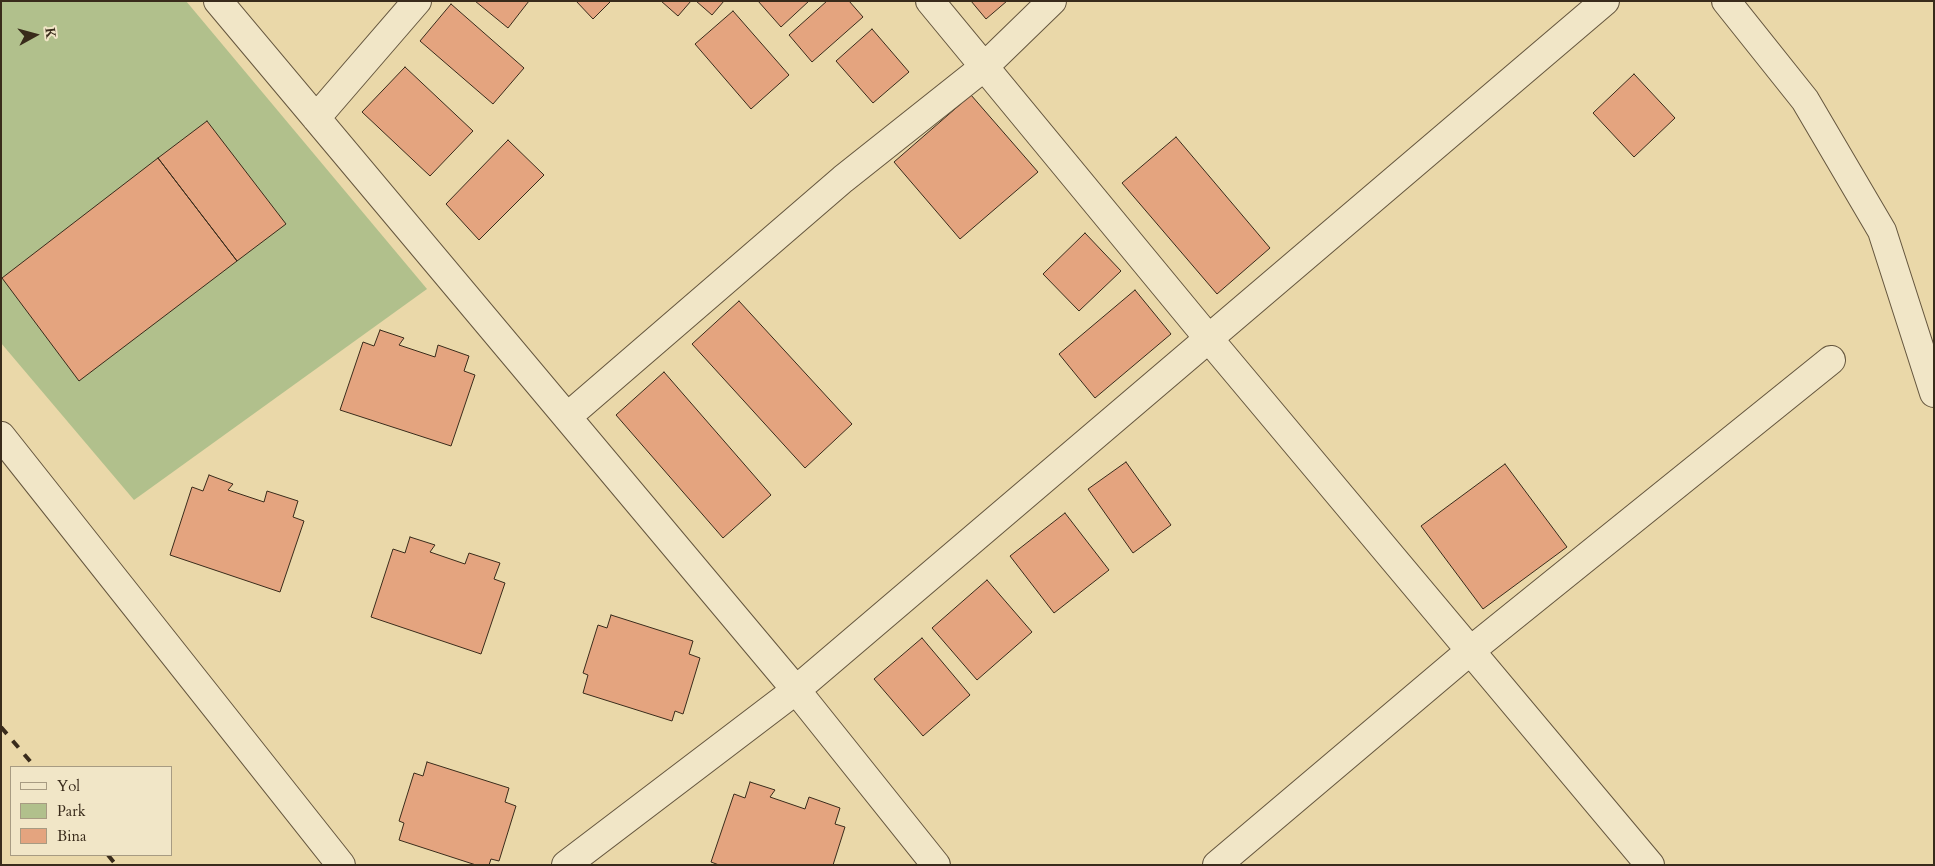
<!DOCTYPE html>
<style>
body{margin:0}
#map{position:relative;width:1935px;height:866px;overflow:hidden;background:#ead8a9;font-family:Cardo,serif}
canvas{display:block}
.frame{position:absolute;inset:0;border:2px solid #392b1b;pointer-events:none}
.legend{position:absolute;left:10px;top:766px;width:162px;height:90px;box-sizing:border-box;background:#f1e6c7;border:1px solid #a79b82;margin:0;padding:6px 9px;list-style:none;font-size:15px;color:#392b1b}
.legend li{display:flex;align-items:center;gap:10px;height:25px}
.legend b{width:25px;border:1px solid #a79b82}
.north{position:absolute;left:10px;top:10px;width:50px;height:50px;-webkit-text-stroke:4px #f1e6c7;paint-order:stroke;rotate:83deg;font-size:14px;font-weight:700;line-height:20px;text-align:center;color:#392b1b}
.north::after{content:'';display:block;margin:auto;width:18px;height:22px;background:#392b1b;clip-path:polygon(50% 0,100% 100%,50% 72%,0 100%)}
</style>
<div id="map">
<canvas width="1935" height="866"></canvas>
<div class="frame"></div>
<ul class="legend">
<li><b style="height:6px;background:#f1e6c7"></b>Yol</li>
<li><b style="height:14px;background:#b1c08c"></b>Park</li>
<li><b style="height:14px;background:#e4a47f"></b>Bina</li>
</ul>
<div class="north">K</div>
</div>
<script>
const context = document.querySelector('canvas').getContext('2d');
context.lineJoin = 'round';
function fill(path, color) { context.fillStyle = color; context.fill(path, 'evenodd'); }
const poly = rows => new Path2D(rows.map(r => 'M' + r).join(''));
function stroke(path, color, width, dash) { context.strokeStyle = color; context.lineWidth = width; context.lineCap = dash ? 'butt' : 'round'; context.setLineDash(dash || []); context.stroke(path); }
const green = poly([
 [1,1,186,1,427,289,134,500,1,343]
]);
const building = poly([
 [475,1,529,1,508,28,475,1],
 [576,1,611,1,593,19,576,1],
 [661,1,691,1,678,16,661,1],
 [696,1,724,1,712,15,696,1],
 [758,1,809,1,781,27,758,1],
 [827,1,849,1,863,17,812,62,789,35,827,1],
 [971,1,1007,1,986,19,971,1],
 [451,4,524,68,493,104,420,41,451,4],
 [733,11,789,75,751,109,695,44,733,11],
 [872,29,909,72,873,103,836,61,872,29],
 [405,67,473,131,430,176,362,112,405,67],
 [1634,74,1675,118,1634,157,1593,113,1634,74],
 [971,95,1038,172,960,239,894,162,971,95],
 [207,121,286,224,237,261,158,158,207,121],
 [1176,137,1270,248,1217,294,1122,183,1176,137],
 [508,140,544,175,479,240,446,204,508,140],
 [158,158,237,261,79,381,2,278,158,158],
 [1085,233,1121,271,1079,311,1043,274,1085,233],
 [1135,290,1171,334,1095,398,1059,354,1135,290],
 [739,301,852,424,805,468,692,344,739,301],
 [380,330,404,338,399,345,435,357,438,345,469,356,464,371,475,375,451,446,340,410,363,342,374,346,380,330],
 [664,372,771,495,723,538,616,415,664,372],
 [1126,462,1171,525,1133,553,1088,489,1126,462],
 [1505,464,1567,547,1483,609,1421,526,1505,464],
 [209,475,233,484,228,490,264,502,267,491,298,501,293,517,304,521,280,592,170,555,192,487,203,491,209,475],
 [1065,513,1109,570,1054,613,1010,556,1065,513],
 [410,537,435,545,430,552,465,564,469,553,500,563,494,579,505,583,481,654,371,617,393,549,405,553,410,537],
 [987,580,1032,632,977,680,932,628,987,580],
 [611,615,693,641,689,654,700,658,683,714,675,711,672,721,583,693,588,675,583,673,598,625,607,628,611,615],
 [922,638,970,695,923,736,874,679,922,638],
 [427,762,509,788,505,802,516,806,499,861,491,859,489,865,476,865,399,840,404,823,399,821,414,773,423,776,427,762],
 [750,782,775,790,770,797,805,809,809,797,840,808,835,824,845,827,833,865,719,865,711,862,734,794,745,798,750,782]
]);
const minor = poly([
 [218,1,796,690,936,865],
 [930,1,1209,339,1650,865],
 [1726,1,1805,100,1882,231,1934,393],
 [316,118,417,1],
 [567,417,843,179,984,67,1052,1],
 [1,436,341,865],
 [566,865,796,690,1605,1],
 [1217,865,1470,651,1831,360]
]);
const rail = poly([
 [1,727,35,767],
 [108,855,116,865]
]);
fill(green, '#b1c08c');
fill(building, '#e4a47f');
stroke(building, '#392b1b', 1);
stroke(minor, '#65563e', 30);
stroke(minor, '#f1e6c7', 28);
stroke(rail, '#392b1b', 4, [9, 9]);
</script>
